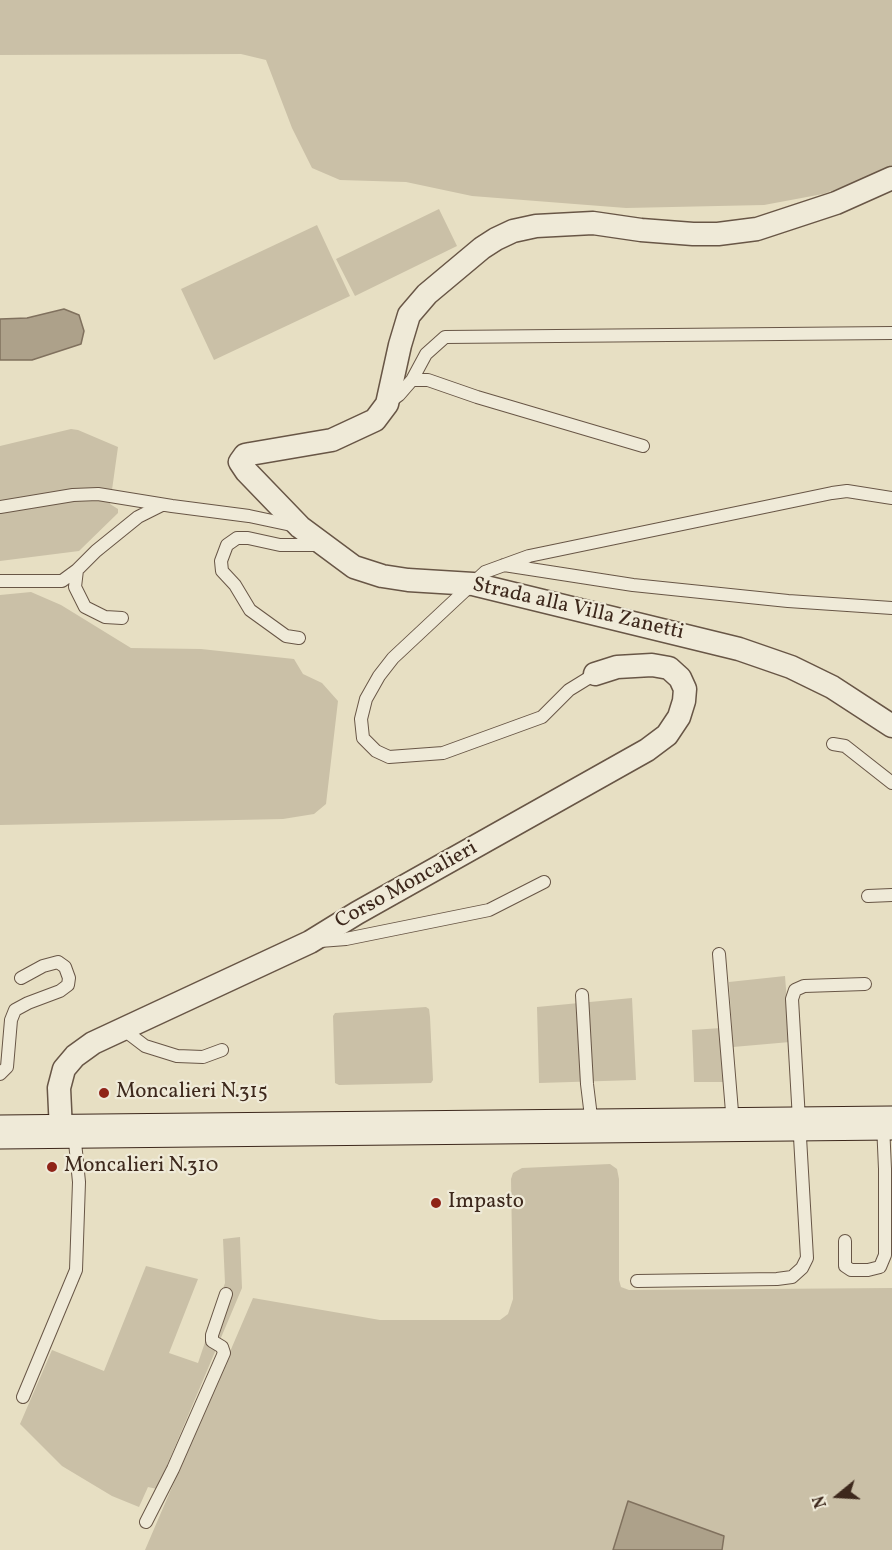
<!DOCTYPE html>
<style>
body{margin:0}
#map{position:relative;width:892px;height:1550px;overflow:hidden;background:#e7dfc3;font-family:Vollkorn,serif}
canvas{display:block}
.north{position:absolute;left:808px;top:1466px;width:60px;height:60px;-webkit-text-stroke:4px #efead8;paint-order:stroke;rotate:252deg;font-size:16px;font-weight:700;line-height:24px;text-align:center;color:#3d281c}
.north::after{content:'';display:block;margin:auto;width:21px;height:27px;background:#3d281c;clip-path:polygon(50% 0,100% 100%,50% 72%,0 100%)}
</style>
<div id="map">
<canvas width="892" height="1550"></canvas>
<div class="north">N</div>
</div>
<script>
const context = document.querySelector('canvas').getContext('2d');
context.lineJoin = 'round';
function fill(path, color) { context.fillStyle = color; context.fill(path, 'evenodd'); }
const poly = rows => new Path2D(rows.map(r => 'M' + r).join(''));
function stroke(path, color, width, dash) { context.strokeStyle = color; context.lineWidth = width; context.lineCap = dash ? 'butt' : 'round'; context.setLineDash(dash || []); context.stroke(path); }
function drawText(font, color, halo, rows, align = 'center') {
  context.font = font + ' Vollkorn,serif'; context.lineWidth = 4.5; context.setLineDash([]); context.textBaseline = 'middle'; context.strokeStyle = halo; context.fillStyle = color; for (const [text, x, y, turn = 0] of rows) {
    context.save(); context.translate(x, y); context.rotate((+turn || 0) * Math.PI / 180); context.textAlign = isNaN(turn) ? turn : align; if (halo) context.strokeText(text, 0, 0); context.fillText(text, 0, 0); context.restore();
  }
}
const green = poly([
 [0,0,892,0,892,165,872,176,823,194,764,205,626,208,472,196,406,182,340,180,312,168,292,128,266,60,241,54,0,55],
 [439,209,457,246,355,296,336,259],
 [317,225,350,296,214,360,181,289],
 [71,429,78,430,118,447,110,504,118,509,118,513,79,551,0,561,0,446],
 [31,592,61,605,131,648,201,649,294,659,303,674,322,683,338,701,326,804,314,814,283,819,0,825,0,595],
 [785,976,790,1042,733,1047,729,982],
 [632,998,636,1080,539,1083,537,1007],
 [426,1007,429,1009,430,1017,433,1080,431,1083,339,1085,335,1083,333,1016,335,1013],
 [721,1028,726,1082,694,1082,692,1030],
 [610,1164,617,1169,619,1179,619,1280,621,1287,629,1290,892,1288,892,1550,145,1550,253,1298,380,1320,500,1320,508,1314,513,1299,511,1179,513,1173,522,1168],
 [240,1237,242,1288,157,1489,148,1487,139,1507,112,1496,62,1466,20,1424,52,1350,104,1371,146,1266,198,1279,169,1353,198,1363,225,1283,223,1239]
]);
const water = poly([
 [64,309,79,315,84,331,81,344,32,360,0,360,0,319,27,318,64,309],
 [628,1501,724,1536,722,1550,613,1550,628,1501]
]);
const service = poly([
 [412,380,426,354,445,337,892,333],
 [388,403,399,395,412,380,428,380,477,397,643,446],
 [0,507,73,495,98,494,172,506,249,516,296,526],
 [504,565,633,585,788,601,892,608],
 [0,581,62,581,77,570],
 [122,618,105,617,85,607,75,587,77,570,96,551,138,517,162,505],
 [299,638,286,636,250,610,235,585,222,571,221,561,227,545,237,538,248,538,280,545,319,545],
 [595,674,569,690,542,717,443,753,389,757,376,751,363,738,361,719,366,699,379,676,393,658,485,572,529,556,832,493,847,491,892,498],
 [833,744,845,746,892,783],
 [868,896,892,895],
 [320,941,346,939,489,910,544,882],
 [719,954,733,1124],
 [582,995,587,1084,592,1125],
 [124,1030,145,1046,177,1056,203,1057,222,1050],
 [0,1074,7,1067,11,1020,15,1010,28,1003,60,991,68,985,69,978,65,967,58,962,43,966,21,978],
 [845,1241,845,1266,851,1270,868,1270,880,1267,885,1255,885,1169,883,1124],
 [637,1281,777,1279,792,1277,802,1268,807,1258,792,999,795,990,804,986,865,984],
 [23,1397,76,1270,79,1182,74,1132],
 [146,1522,173,1469,224,1353,222,1347,212,1341,212,1335,226,1294]
]);
const minor = poly([
 [892,178,836,203,757,229,718,234,693,234,641,230,593,223,536,226,513,231,496,239,482,248,427,294,409,315,400,345,387,404,375,420,332,440,250,454,245,455,240,462,246,471,300,527,354,567,382,576,408,580,473,584,739,649,791,667,832,687,892,726],
 [61,1131,59,1088,64,1069,75,1056,93,1043,310,942,357,913,647,750,667,735,679,717,684,701,685,689,680,678,669,668,652,665,617,667,595,674]
]);
const secondary = poly([
 [0,1132,892,1123]
]);
const markers = [
 [104,1093,6,"#8f2418"],
 [52,1167,6,"#8f2418"],
 [436,1203,6,"#8f2418"]
];
const streetNames = [
 ["Strada alla Villa Zanetti",578,610,13],
 ["Corso Moncalieri",407,886,-29]
];
const poiNames = [
 ["Moncalieri N.315",116,1093],
 ["Moncalieri N.310",64,1167],
 ["Impasto",448,1203]
];
fill(green, '#cac0a7');
fill(water, '#ada18a');
stroke(water, '#80715e', 1.5);
stroke(service, '#685646', 14);
stroke(minor, '#685646', 25);
stroke(secondary, '#3d281c', 35);
stroke(service, '#efead8', 12);
stroke(minor, '#efead8', 22);
stroke(secondary, '#efead8', 33);
for (const [x, y, r, color] of markers) { const dot = new Path2D(); dot.arc(x, y, r, 0, 2 * Math.PI); context.fillStyle = color; context.fill(dot); stroke(dot, '#efead8', 2); }
drawText('21px', '#3d281c', '#efead8', streetNames);
drawText('21px', '#3d281c', '#efead8', poiNames, 'left');
</script>
